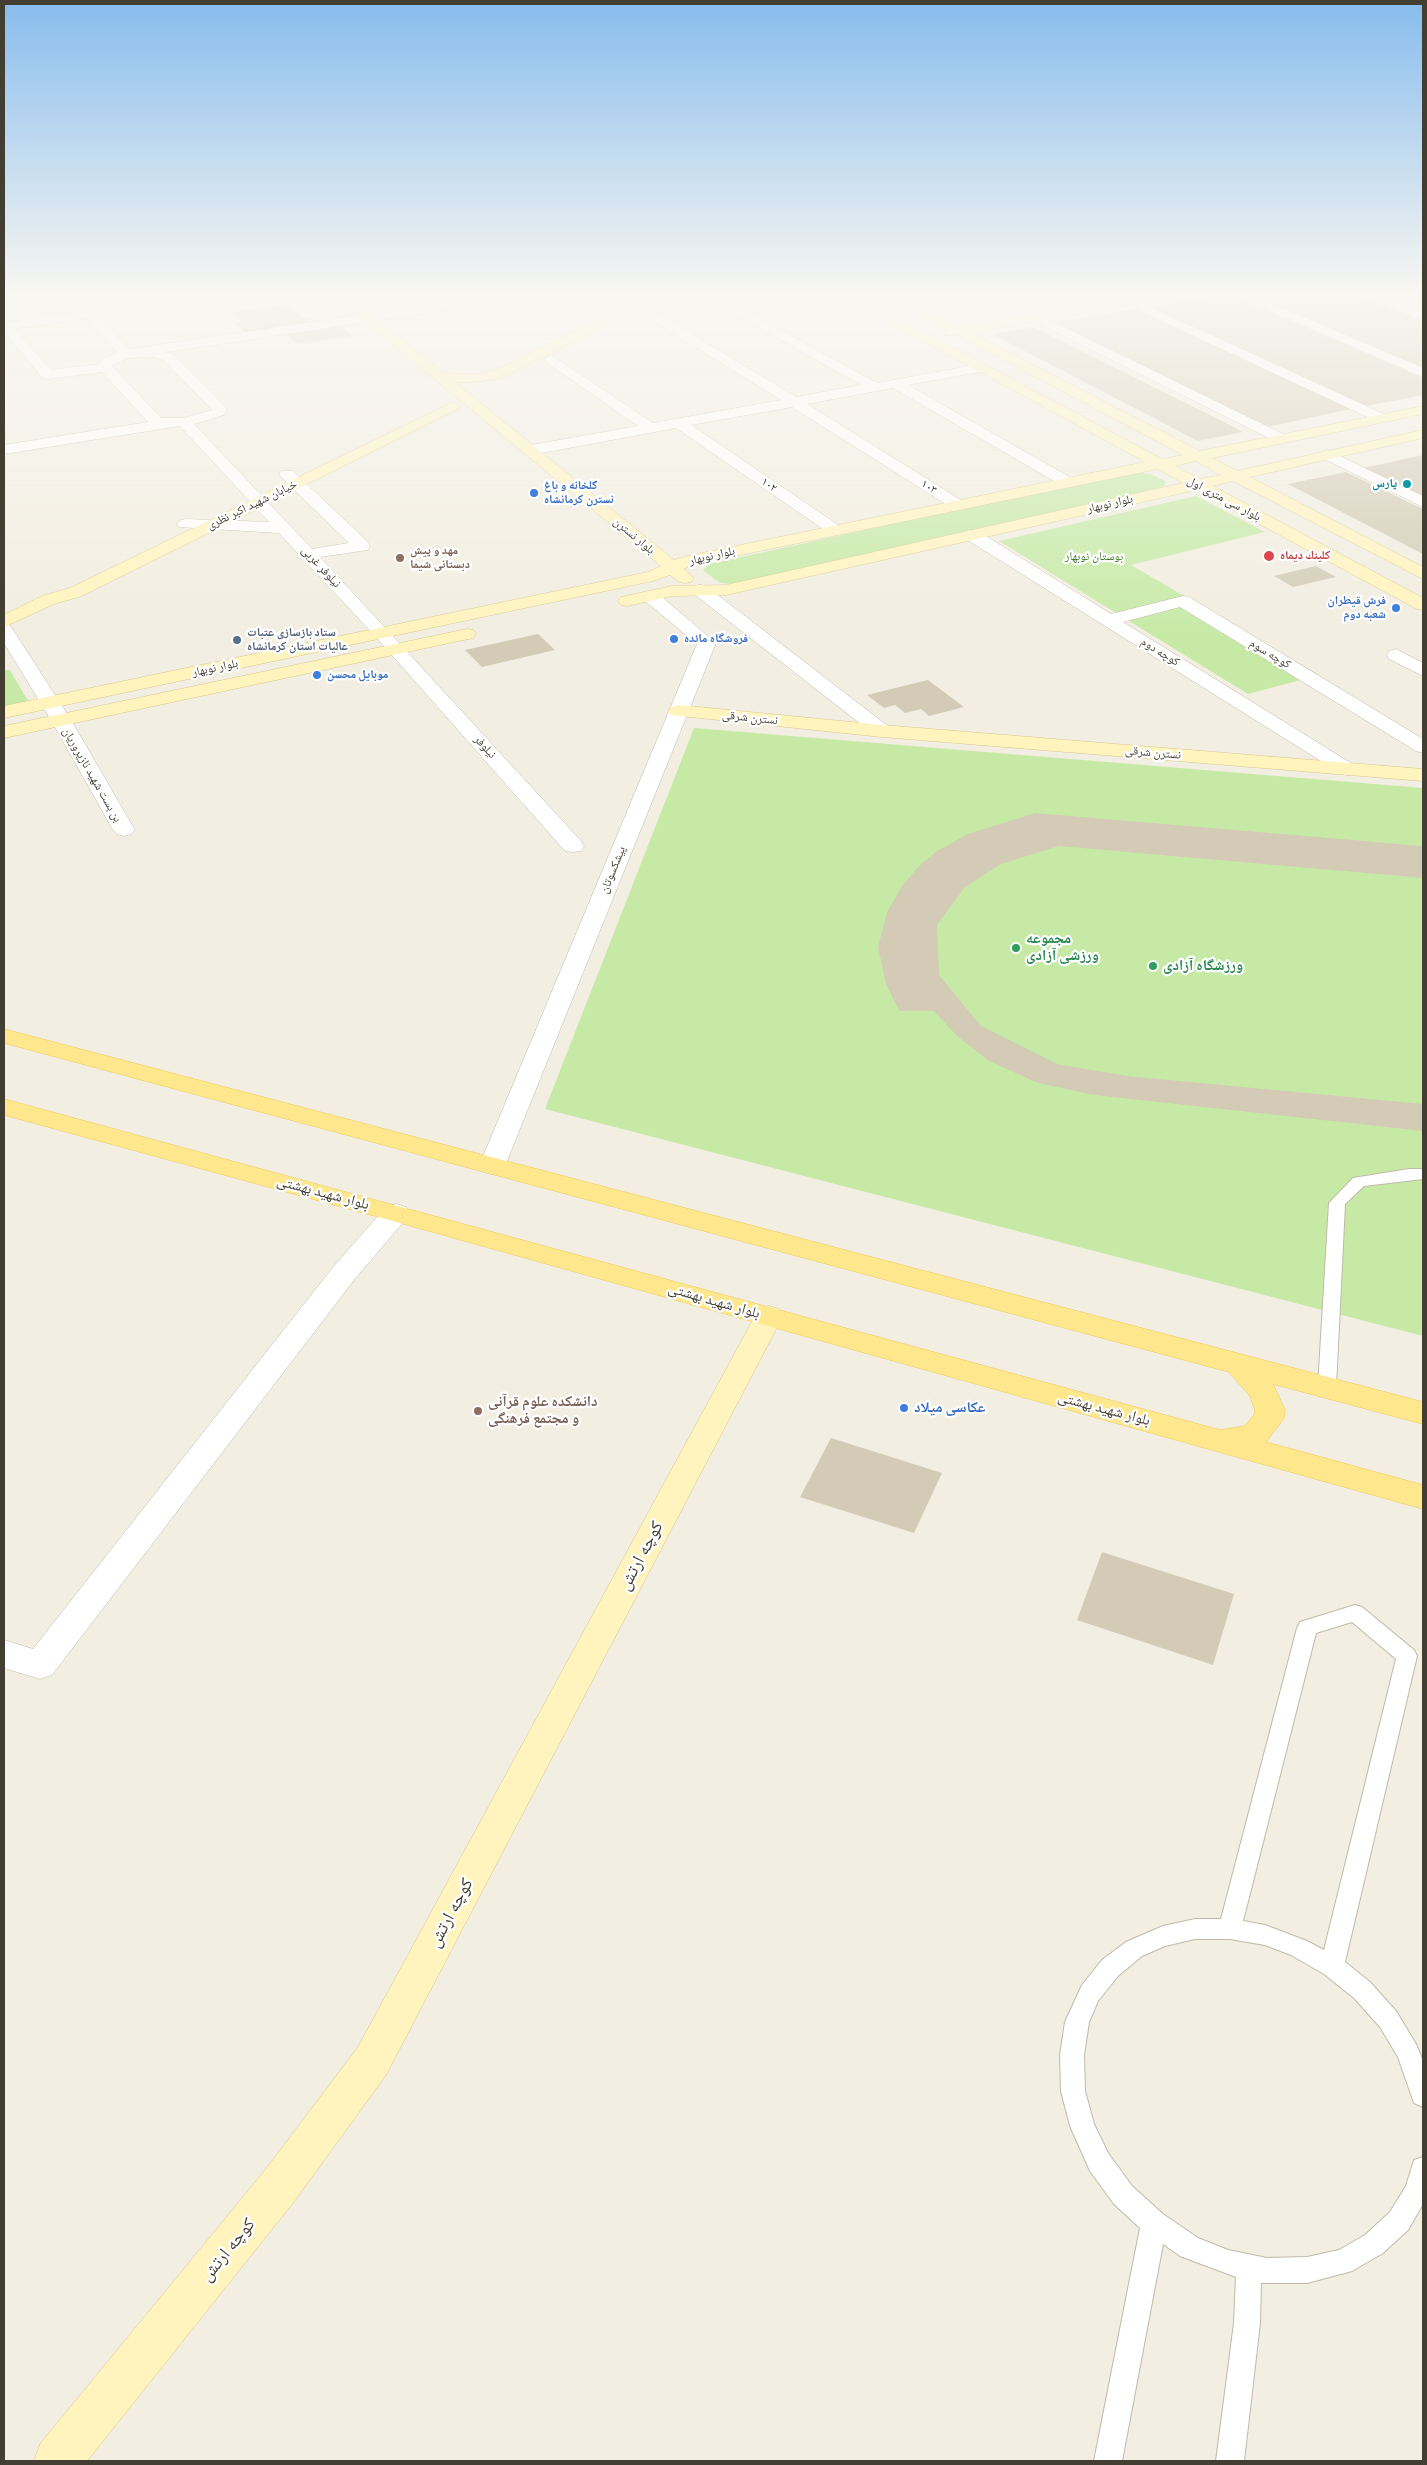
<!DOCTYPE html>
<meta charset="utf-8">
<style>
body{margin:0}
#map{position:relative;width:1427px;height:2465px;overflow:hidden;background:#f2eee1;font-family:"Fira Sans Condensed",sans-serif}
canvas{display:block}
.frame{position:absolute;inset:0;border:5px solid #433e32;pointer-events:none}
</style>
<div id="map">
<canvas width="1427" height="2465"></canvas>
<div class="frame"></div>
</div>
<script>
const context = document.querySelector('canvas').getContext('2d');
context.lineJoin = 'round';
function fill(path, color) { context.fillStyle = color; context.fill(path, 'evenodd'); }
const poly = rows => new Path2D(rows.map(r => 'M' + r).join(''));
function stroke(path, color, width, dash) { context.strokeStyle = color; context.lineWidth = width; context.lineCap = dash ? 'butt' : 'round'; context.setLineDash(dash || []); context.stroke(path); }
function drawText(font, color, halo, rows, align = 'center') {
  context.font = font + ' "Fira Sans Condensed","Noto Naskh Arabic",sans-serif'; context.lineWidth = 4.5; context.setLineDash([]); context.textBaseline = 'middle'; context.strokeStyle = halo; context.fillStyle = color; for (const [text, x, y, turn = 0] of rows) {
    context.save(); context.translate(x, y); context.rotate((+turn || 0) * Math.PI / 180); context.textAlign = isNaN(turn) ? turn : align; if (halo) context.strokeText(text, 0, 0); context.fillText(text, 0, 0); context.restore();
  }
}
const green = poly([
 [1132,472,1151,474,1165,481,1165,485,1160,488,734,584,720,583,703,570,709,564],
 [1196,496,1265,532,1131,565,1319,675,1248,694,999,541],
 [4,670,10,670,28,701,4,706],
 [694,728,1423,788,1423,1336,545,1109]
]);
const building = poly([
 [1227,293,1423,378,1423,395,1367,406,1149,307],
 [1247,293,1354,293,1423,321,1423,368],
 [288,304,309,322,304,324,245,333,235,323,242,322,232,313],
 [1135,309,1352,409,1266,427,1054,323],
 [339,325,352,336,297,344,285,333],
 [1033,327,1226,423,1243,432,1198,441,992,334],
 [1423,455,1423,500,1359,469],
 [1346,472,1423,509,1423,554,1288,484],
 [1316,566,1336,577,1293,587,1274,576],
 [538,634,555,650,482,667,465,650],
 [928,680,964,707,929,716,921,709,905,713,895,705,884,708,867,695],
 [1035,813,1423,846,1423,878,1059,846,1001,864,965,887,937,925,939,975,981,1026,1057,1064,1127,1076,1423,1104,1423,1131,1094,1095,1038,1083,989,1061,957,1036,934,1011,899,1011,886,984,878,947,887,912,902,886,918,867,937,851,968,834],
 [831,1438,942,1473,914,1533,800,1497],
 [1102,1552,1234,1594,1213,1665,1077,1620]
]);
const lane = poly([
 [1409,1169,1423,1169,1423,1179,1364,1186,1345,1204,1336,1387,1333,1391,1327,1393,1321,1391,1318,1387,1329,1203,1353,1178,1409,1169],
 [1355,1605,1362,1607,1414,1650,1417,1656,1345,1962,1370,1982,1396,2011,1416,2044,1423,2061,1423,2107,1414,2103,1398,2057,1380,2027,1354,1998,1324,1974,1291,1955,1265,1945,1230,1939,1195,1939,1165,1946,1142,1956,1118,1976,1098,2001,1089,2022,1084,2055,1085,2091,1094,2124,1108,2153,1132,2186,1163,2214,1198,2238,1228,2250,1267,2258,1307,2257,1339,2250,1365,2235,1390,2212,1406,2186,1414,2160,1423,2157,1423,2204,1408,2230,1383,2253,1352,2271,1307,2283,1261,2283,1260,2323,1244,2461,1216,2461,1234,2323,1236,2277,1180,2256,1163,2244,1122,2461,1094,2461,1140,2228,1114,2204,1090,2171,1070,2126,1061,2091,1060,2055,1065,2022,1082,1985,1102,1960,1126,1942,1163,1926,1195,1919,1221,1919,1297,1628,1300,1622,1355,1605],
 [1352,1622,1396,1659,1324,1950,1307,1941,1265,1925,1243,1921,1316,1633,1352,1622]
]);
const street = poly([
 [66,293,78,293,81,300,130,349,508,293,542,293,536,297,166,352,173,354,227,408,224,415,194,424,312,549,349,543,281,477,279,474,281,471,293,471,368,542,370,546,368,550,320,557,581,841,584,846,581,851,573,852,565,851,375,636,279,533,179,527,177,524,179,521,185,519,269,522,180,426,4,454,4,445,148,422,102,372,48,379,43,378,4,332,4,323,78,311,69,301,66,293],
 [85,318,118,353,101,359,99,364,51,370,15,329,85,318],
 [153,357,163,360,212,410,184,418,161,418,112,366,129,358,153,357],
 [276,293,290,293,315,315,313,318,303,318,276,293],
 [333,293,356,293,355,296,338,299,333,298,333,293],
 [608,293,624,293,796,397,861,385,698,293,714,293,877,383,980,364,985,365,987,368,985,371,908,385,1073,479,1075,482,1073,485,1061,485,893,388,807,404,964,502,966,505,964,508,952,508,792,407,691,425,841,527,843,530,841,533,829,533,676,428,531,455,526,453,523,450,531,445,638,426,546,362,544,359,551,355,653,423,781,400,608,293],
 [977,293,994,293,1287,436,1290,439,1282,444,1277,442,977,293],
 [1102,293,1119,293,1386,415,1388,418,1386,421,1376,421,1102,293],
 [1229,293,1247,293,1423,368,1423,377,1229,293],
 [1359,293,1377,293,1423,312,1423,321,1359,293],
 [1327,450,1423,496,1423,507,1322,458,1319,455,1322,452,1327,450],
 [972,530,978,531,1111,614,1183,596,1189,597,1423,739,1423,753,1416,751,1180,607,1123,622,1354,765,1357,769,1354,773,1347,775,1340,773,966,539,964,535,966,531,972,530],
 [700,585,706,586,889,727,892,731,889,735,875,735,694,594,691,590,694,586,700,585],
 [650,591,656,592,716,643,505,1166,501,1172,492,1174,483,1172,479,1166,697,644,644,600,641,596,644,592,650,591],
 [4,624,10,625,71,720,135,830,131,834,124,836,117,834,113,830,51,720,4,643,4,624],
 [1396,649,1423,663,1423,676,1389,659,1387,655,1389,651,1396,649],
 [396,1204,406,1207,410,1213,406,1219,354,1280,52,1675,40,1679,4,1668,4,1640,33,1649,334,1266,386,1207,396,1204]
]);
const secondary = poly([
 [330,293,344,293,444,373,475,374,493,371,655,293,672,293,501,378,475,382,455,382,674,560,687,556,1145,462,835,293,851,293,1162,459,1183,455,956,335,946,335,946,330,879,293,895,293,959,327,1152,293,1182,293,1176,297,971,333,1200,451,1423,406,1423,414,1212,458,1237,471,1423,430,1423,438,1250,477,1423,567,1423,579,1233,481,1213,486,1423,598,1423,610,1417,609,1196,490,726,595,672,596,627,606,621,605,618,601,621,597,672,586,726,585,1183,483,1158,469,692,565,684,569,694,578,691,582,685,583,679,582,670,575,653,581,4,718,4,706,648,572,661,566,330,293],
 [1196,461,1221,475,1200,479,1175,466,1196,461],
 [453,402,460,406,458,409,82,596,54,604,4,627,4,615,42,596,70,588,453,402],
 [467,629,473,630,476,634,473,638,4,738,4,726,467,629],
 [678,705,882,725,1423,769,1423,781,882,737,671,715,668,711,671,707,678,705],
 [769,1306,779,1309,783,1316,386,2075,296,2199,87,2461,34,2461,40,2444,266,2169,358,2047,755,1316,759,1309,769,1306]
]);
const primary = poly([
 [4,1029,1423,1402,1423,1424,1273,1384,1285,1410,1284,1418,1266,1442,1423,1485,1423,1509,386,1219,4,1115,4,1099,1220,1430,1245,1426,1254,1415,1255,1410,1250,1396,1229,1372,4,1043,4,1029]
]);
const markers = [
 [1407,484,5,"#0f9aa8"],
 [534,493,5,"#3f7fe0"],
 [1269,556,6,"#e0444e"],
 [400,558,5,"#8d6e63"],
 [1396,608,5,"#3f7fe0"],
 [674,639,5,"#3f7fe0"],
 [237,640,5,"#5c6f8a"],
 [317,675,5,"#3f7fe0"],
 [1016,948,5,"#2e9e5b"],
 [1153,966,5,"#2e9e5b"],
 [904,1408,5,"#3f7fe0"],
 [478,1411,5,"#8d6e63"]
];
const farCulturenames = [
 ["پارس",1397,484]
];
const farStreetnames = [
 ["۱۰۲",769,485,34],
 ["۱۰۳",929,487,32],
 ["بلوار سی متری اول",1224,499,28],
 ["بلوار نوبهار",1110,504,-13],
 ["خیابان شهید اکبر نظری",252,505,-26],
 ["بلوار نسترن",634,536,40],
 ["بلوار نوبهار",712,556,-13],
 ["نیلوفر غربی",321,567,47],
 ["کوچه دوم",1160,652,32],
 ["کوچه سوم",1270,654,31],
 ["بلوار نوبهار",215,668,-12],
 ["نسترن شرقی",750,718,6],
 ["نیلوفر",485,747,48],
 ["نسترن شرقی",1153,753,5],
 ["بن بست شهید نازپروریان",92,775,60],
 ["پیشکسوتان",613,870,-68]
];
const farShopnames = [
 ["گلخانه و باغ",544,486],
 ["نسترن کرمانشاه",544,500],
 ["فرش قیطران",1386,601,"right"],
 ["شعبه دوم",1386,615,"right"],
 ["فروشگاه مائده",684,639],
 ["موبایل محسن",327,675]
];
const farEducationnames = [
 ["مهد و پیش",410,551],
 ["دبستانی شیما",410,565]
];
const farHealthnames = [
 ["كلينك ديماه",1280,556]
];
const farParknames = [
 ["بوستان نوبهار",1094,557]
];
const farServicenames = [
 ["ستاد بازسازی عتبات",247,633],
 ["عالیات استان کرمانشاه",247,647]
];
const leisureNames = [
 ["مجموعه",1026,939],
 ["ورزشی آزادی",1026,956],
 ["ورزشگاه آزادی",1163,966]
];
const streetNames = [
 ["بلوار شهید بهشتی",323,1193,15],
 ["بلوار شهید بهشتی",714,1301,16],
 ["بلوار شهید بهشتی",1104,1409,15]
];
const educationNames = [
 ["دانشکده علوم قرآنی",488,1402],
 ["و مجتمع فرهنگی",488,1419]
];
const shopNames = [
 ["عکاسی میلاد",914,1408]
];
const nearStreetnames = [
 ["کوچه ارتش",641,1556,-62],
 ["کوچه ارتش",451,1913,-62],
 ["کوچه ارتش",228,2250,-51]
];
fill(green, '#c6eaa6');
fill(building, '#d3cbb6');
stroke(lane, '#c0baa6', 2);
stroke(street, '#c0baa6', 1);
stroke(secondary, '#d5c88d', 1);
stroke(primary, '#ecc956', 1);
fill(lane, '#fff');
fill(street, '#fff');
fill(secondary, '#fff4be');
fill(primary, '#ffe78d');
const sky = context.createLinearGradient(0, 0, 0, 638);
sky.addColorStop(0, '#87bced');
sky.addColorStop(0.46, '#f9f7f2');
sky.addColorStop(1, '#f9f7f200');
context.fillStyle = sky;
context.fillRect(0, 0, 1427, 638);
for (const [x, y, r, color] of markers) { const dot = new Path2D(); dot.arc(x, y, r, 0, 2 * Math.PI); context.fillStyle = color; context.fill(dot); stroke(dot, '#fff', 2); }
drawText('bold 12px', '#0d838f', '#fff', farCulturenames, 'right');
drawText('12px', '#433e32', '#fff', farStreetnames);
drawText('bold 12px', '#366cbe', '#fff', farShopnames, 'left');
drawText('bold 12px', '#785e54', '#fff', farEducationnames, 'left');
drawText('bold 12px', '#be3a42', '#fff', farHealthnames, 'left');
drawText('12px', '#3c7822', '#fff', farParknames);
drawText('bold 12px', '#4e5e75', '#fff', farServicenames, 'left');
drawText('bold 15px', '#27864d', '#fff', leisureNames, 'left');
drawText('15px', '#433e32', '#fff', streetNames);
drawText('bold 15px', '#785e54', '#fff', educationNames, 'left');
drawText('bold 15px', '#366cbe', '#fff', shopNames, 'left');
drawText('18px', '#433e32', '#fff', nearStreetnames);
</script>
